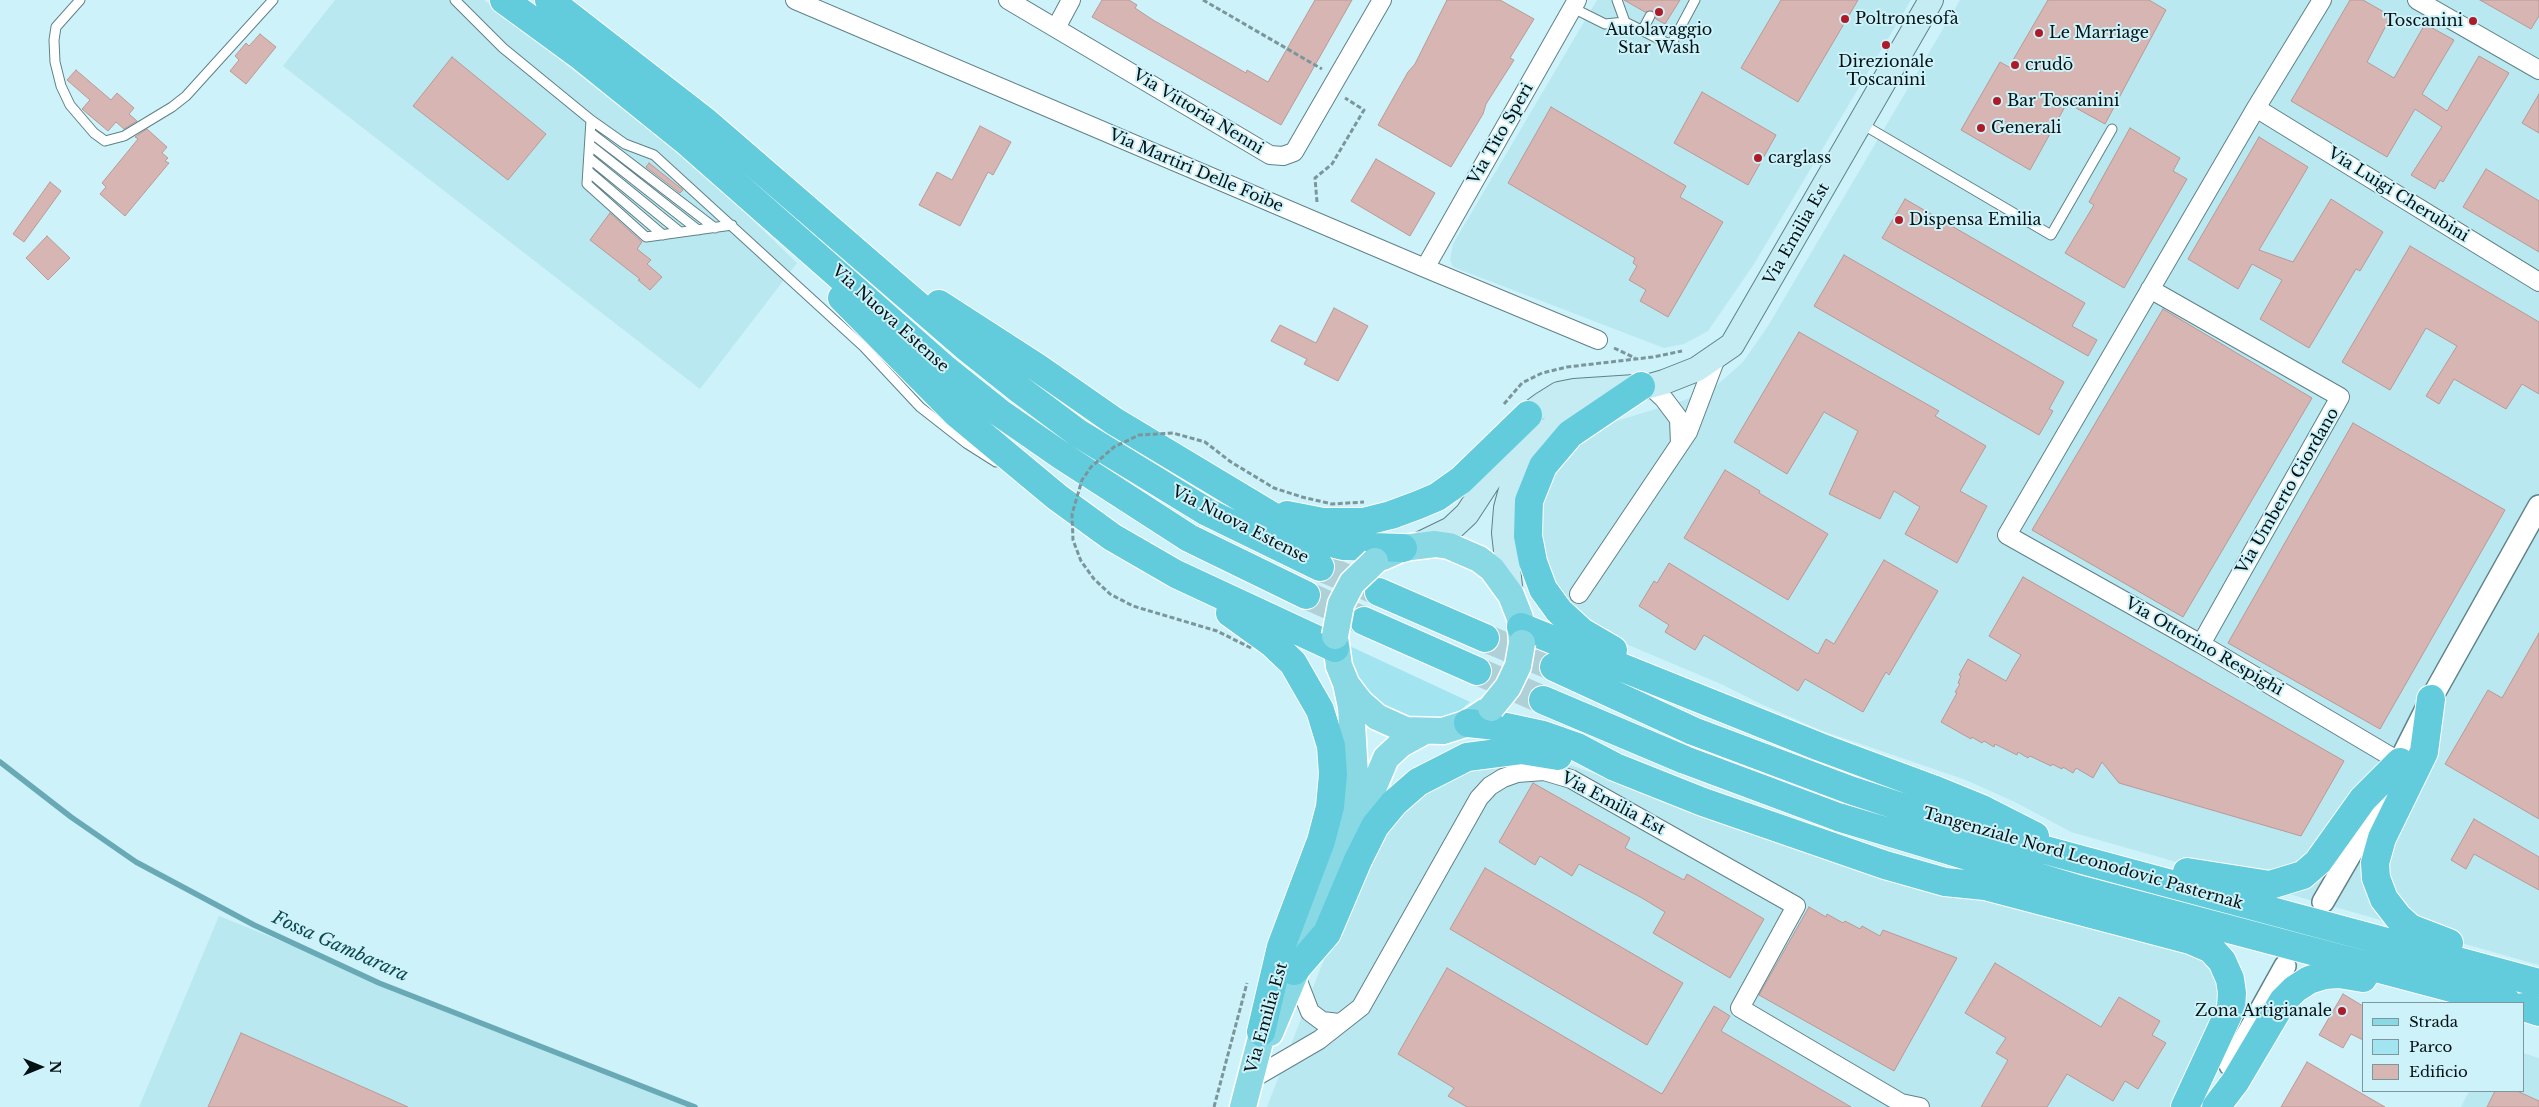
<!DOCTYPE html>
<meta charset="utf-8">
<style>
body{margin:0}
#map{position:relative;width:2539px;height:1107px;overflow:hidden;background:#cdf2f9;font-family:"Libre Baskerville",serif}
canvas{display:block}
.legend{position:absolute;left:2362px;top:1002px;width:162px;height:90px;box-sizing:border-box;background:#cdf2f9;border:1px solid #7d989d;margin:0;padding:6px 9px;list-style:none;font-size:15px;color:#041113}
.legend li{display:flex;align-items:center;gap:10px;height:25px}
.legend b{width:25px;border:1px solid #7d989d}
.north{position:absolute;left:15px;top:1042px;width:50px;height:50px;-webkit-text-stroke:4px #cdf2f9;paint-order:stroke;rotate:90deg;font-size:14px;font-weight:700;line-height:20px;text-align:center;color:#041113}
.north::after{content:'';display:block;margin:auto;width:18px;height:22px;background:#041113;clip-path:polygon(50% 0,100% 100%,50% 72%,0 100%)}
</style>
<div id="map">
<canvas width="2539" height="1107"></canvas>
<ul class="legend">
<li><b style="height:6px;background:#89d9e5"></b>Strada</li>
<li><b style="height:14px;background:#a2e4f0"></b>Parco</li>
<li><b style="height:14px;background:#d7b5b2"></b>Edificio</li>
</ul>
<div class="north">N</div>
</div>
<script>
const context = document.querySelector('canvas').getContext('2d');
context.lineJoin = 'round';
function fill(path, color) { context.fillStyle = color; context.fill(path, 'evenodd'); }
const poly = rows => new Path2D(rows.map(r => 'M' + r).join(''));
function stroke(path, color, width, dash) { context.strokeStyle = color; context.lineWidth = width; context.lineCap = dash ? 'butt' : 'round'; context.setLineDash(dash || []); context.stroke(path); }
function drawText(font, color, halo, rows, align = 'center') {
  context.font = font + ' "Libre Baskerville",serif'; context.lineWidth = 4; context.setLineDash([]); context.textBaseline = 'middle'; context.strokeStyle = halo; context.fillStyle = color; for (const [text, x, y, turn = 0] of rows) {
    context.save(); context.translate(x, y); context.rotate((+turn || 0) * Math.PI / 180); context.textAlign = isNaN(turn) ? turn : align; if (halo) context.strokeText(text, 0, 0); context.fillText(text, 0, 0); context.restore();
  }
}
const built = poly([
 [335,0,484,0,706,175,797,263,700,389,283,66],
 [1597,0,1911,0,1754,264,1708,331,1684,344,1664,348,1453,267,1450,260,1453,244],
 [1960,0,2539,0,2539,965,2071,832,2017,803,1966,780,1820,730,1761,704,1721,684,1607,636,1554,590,1542,547,1541,528,1543,505,1558,465,1574,445,1607,424,1685,400,1716,386,1743,362,1768,326],
 [1534,759,1573,766,1838,864,2194,950,2211,963,2223,988,2223,1012,2170,1107,1267,1107,1321,967,1372,849,1401,810,1436,782,1469,766],
 [219,916,692,1107,139,1107],
 [2523,1053,2539,1058,2539,1107,2461,1107,2469,1091,2523,1091]
]);
const green = poly([
 [1343,643,1470,702,1456,714,1444,721,1417,723,1365,698]
]);
const stream = poly([
 [0,762,71,817,136,862,254,925,379,983,695,1107]
]);
const building = poly([
 [1102,0,1129,0,1137,5,1135,8,1153,20,1246,73,1247,70,1268,82,1315,0,1352,0,1281,125,1092,17,1102,0],
 [1447,0,1500,0,1534,19,1510,58,1514,60,1486,104,1483,114,1451,167,1378,125,1408,72,1415,64,1447,0],
 [1624,0,1680,0,1665,24,1656,19,1653,11,1645,12,1624,0],
 [1781,0,1858,0,1798,102,1741,68,1781,0],
 [2048,0,2149,0,2166,10,2105,124,2067,103,2030,170,1961,130,2000,62,2009,67,2048,0],
 [2350,0,2363,0,2391,16,2367,62,2394,78,2425,24,2454,40,2422,94,2447,111,2479,56,2509,73,2443,182,2440,180,2435,189,2411,175,2442,127,2415,109,2387,157,2291,101,2350,0],
 [2480,0,2539,0,2539,16,2531,29,2480,0],
 [260,34,276,47,246,84,230,71,239,60,235,56,246,43,249,46,260,34],
 [452,57,546,134,508,180,413,106,452,57],
 [76,70,111,100,117,93,134,108,129,114,137,121,124,129,116,122,108,131,82,109,90,100,67,80,76,70],
 [1702,92,1776,135,1748,185,1674,143,1702,92],
 [2539,94,2539,133,2522,123,2539,94],
 [1551,107,1686,186,1680,197,1723,222,1668,317,1640,301,1646,290,1629,280,1637,266,1633,263,1635,258,1508,183,1551,107],
 [980,126,1011,142,993,175,988,172,960,226,919,205,937,172,952,180,980,126],
 [2130,128,2180,158,2173,171,2187,179,2124,288,2065,253,2094,205,2089,202,2130,128],
 [147,129,167,147,162,153,168,158,165,161,169,163,125,216,100,194,106,187,102,183,138,139,135,137,147,129],
 [2259,137,2308,167,2259,250,2293,262,2331,199,2383,232,2360,271,2356,269,2309,348,2260,319,2282,280,2252,264,2238,289,2188,259,2259,137],
 [1376,159,1435,193,1410,236,1351,201,1376,159],
 [649,163,683,190,680,193,646,167,649,163],
 [2486,169,2539,201,2539,252,2463,207,2486,169],
 [50,182,61,191,24,242,13,234,50,182],
 [1905,199,2085,303,2072,326,2097,340,2088,356,1882,238,1905,199],
 [610,213,642,242,637,249,651,260,647,264,662,277,650,290,638,280,640,279,590,240,610,213],
 [47,236,70,258,48,280,26,258,47,236],
 [2410,246,2539,322,2539,394,2522,384,2506,409,2454,379,2439,404,2426,396,2457,346,2426,328,2390,390,2342,362,2410,246],
 [1844,255,2064,382,2049,409,2053,411,2039,435,1814,306,1844,255],
 [1334,308,1368,326,1338,381,1304,364,1307,359,1271,341,1280,325,1316,343,1334,308],
 [2163,309,2312,398,2183,617,2032,530,2163,309],
 [1799,332,1939,411,1935,416,1986,446,1960,491,1987,506,1957,563,1905,534,1920,507,1894,491,1880,519,1829,494,1858,431,1824,412,1787,474,1734,442,1799,332],
 [2353,423,2505,510,2380,729,2228,643,2353,423],
 [1725,470,1760,491,1759,493,1828,534,1788,600,1684,538,1725,470],
 [1884,560,1938,591,1889,675,1886,672,1863,712,1805,679,1798,691,1704,635,1695,650,1665,632,1669,625,1639,606,1654,581,1657,583,1669,563,1818,654,1826,639,1834,644,1884,560],
 [2023,577,2344,761,2301,836,2119,783,2102,762,2093,778,2076,768,2073,773,2063,767,2062,769,2052,764,2051,766,2030,756,2028,758,2018,752,2017,755,1995,744,1994,747,1984,741,1982,743,1972,737,1971,739,1941,722,1957,693,1955,692,1960,684,1958,683,1961,676,1959,675,1968,659,2006,681,2013,668,2021,655,1989,636,2023,577],
 [2539,633,2539,819,2445,764,2488,690,2502,698,2539,633],
 [1533,783,1630,838,1625,848,1684,880,1687,874,1764,919,1730,978,1653,933,1665,912,1642,898,1579,864,1572,876,1540,856,1535,865,1499,842,1533,783],
 [2474,819,2539,857,2539,890,2474,854,2466,869,2451,860,2474,819],
 [1485,868,1683,983,1647,1045,1450,929,1485,868],
 [1809,907,1826,917,1827,914,1843,923,1845,921,1860,929,1862,926,1880,936,1883,930,1957,958,1894,1071,1759,995,1809,907],
 [1995,963,2101,1027,2119,997,2160,1021,2152,1035,2166,1043,2138,1089,2125,1081,2113,1101,2067,1074,2047,1107,1981,1107,2008,1060,1996,1053,2006,1038,1965,1013,1995,963],
 [1447,968,1662,1094,1714,1006,1730,1016,1721,1031,1851,1107,1467,1107,1448,1096,1454,1088,1398,1054,1447,968],
 [2343,994,2363,1006,2363,1040,2351,1034,2343,1048,2319,1035,2343,994],
 [241,1033,408,1107,208,1107,241,1033],
 [2307,1062,2385,1107,2281,1107,2307,1062],
 [2495,1091,2517,1091,2539,1101,2539,1107,2487,1107,2495,1091]
]);
const trunkTunnel = poly([
 [1320,567,1375,590],
 [1306,595,1362,620],
 [1485,638,1554,667],
 [1477,671,1543,700]
]);
const path = poly([
 [1203,0,1322,69],
 [1317,202,1315,178,1332,164,1364,110,1345,98],
 [1614,348,1635,358],
 [1504,404,1522,383,1542,373,1567,367,1653,357,1682,351],
 [1214,1107,1247,983]
]);
const service = poly([
 [80,0,56,27,54,40,55,62,61,86,70,105,94,133,105,141,124,136,172,107,186,96,273,0],
 [455,0,503,48,591,120,625,144,654,155,864,347,920,407,966,443,996,462],
 [1617,0,1625,22],
 [1573,8,1605,24,1625,22,1671,45,1695,0],
 [1642,31,1650,16],
 [591,120,587,184,646,237,732,225],
 [1862,124,2051,235,2112,129],
 [591,133,715,228],
 [590,145,698,230],
 [589,158,680,232],
 [588,171,663,235]
]);
const minor = poly([
 [795,0,1425,268,1598,340],
 [1008,0,1270,155,1283,156,1294,152,1382,0],
 [2322,0,2256,108,2007,535,2201,644,2400,762],
 [2417,0,2539,70],
 [1056,28,1071,0],
 [2256,108,2539,282],
 [1425,268,1577,0],
 [2150,289,2340,397,2201,644],
 [1650,386,1664,399,1679,419,1680,444],
 [1579,594,1688,432,1716,358],
 [1294,971,1310,1012,1322,1021,1339,1023],
 [1252,1079,1319,1040,1361,1007,1479,798,1490,786,1503,778,1517,773,1544,771,1571,779,1796,906,1740,1008,1901,1103,1920,1107]
]);
const tertiary = poly([
 [2323,902,2367,826,2431,699,2539,506],
 [2230,1065,2285,966]
]);
const secondary = poly([
 [1418,545,1451,529,1467,514,1497,468,1528,415,1543,404,1559,394,1574,391,1650,386,1664,382,1697,369,1732,345,1931,0],
 [1511,595,1504,533,1506,508,1513,482,1525,459,1543,435,1562,419,1612,397]
]);
const primary = poly([
 [1383,557,1403,548,1435,544,1449,546,1479,559,1492,569,1511,595,1520,618,1522,643],
 [1347,685,1360,702,1377,717,1406,730,1443,731,1468,723,1486,711],
 [1324,868,1349,807,1355,775,1351,707,1346,683,1339,666,1335,636],
 [1270,1033,1386,758,1401,744,1423,732],
 [1243,1107,1268,1011]
]);
const trunk = poly([
 [504,0,582,57,685,140,945,369,1000,413,1062,456,1189,538,1306,595],
 [549,0,706,122,965,346,1019,389,1078,433,1207,512,1320,567],
 [842,298,956,413,1057,497,1112,537,1176,574,1335,648],
 [939,304,1038,368,1114,421,1307,537,1343,546,1403,548],
 [1287,515,1323,522,1363,522,1391,515,1418,505,1437,497,1461,480,1528,415],
 [1379,592,1485,638],
 [1230,613,1273,644,1293,663,1320,710,1331,746,1333,774,1330,807,1321,841,1281,947,1261,1032],
 [1364,621,1477,671],
 [1521,627,1820,747,1933,789,1982,809,2035,836],
 [1613,650,1582,632,1559,611,1543,589,1533,562,1528,536,1529,501,1543,466,1570,434,1641,386],
 [1554,667,1693,731,1850,790,1971,830,2539,983],
 [2431,699,2424,752,2382,838,2375,863,2376,878,2384,899,2398,917,2410,928,2449,943],
 [1543,700,1685,760,1838,817,2074,888,2508,1003],
 [1468,723,1506,727,1543,735,1577,747,1615,767,1703,802,1885,865,1945,882,1985,886,2190,940,2211,949,2222,961,2230,979,2232,993,2231,1008,2185,1107],
 [2187,872,2270,885,2303,875,2318,862,2363,799,2400,762],
 [1294,971,1327,933,1358,860,1375,826,1394,803,1418,782,1467,757,1521,750,1558,756],
 [2523,1007,2539,1012],
 [2216,1107,2235,1082,2283,1001,2295,989,2309,980,2325,975,2339,974,2363,978]
]);
const pathBridge = poly([
 [1251,648,1217,631,1133,606,1110,594,1094,579,1081,561,1073,540,1072,514,1082,480,1091,467,1114,447,1139,435,1173,433,1205,442,1231,462,1274,488,1302,497,1332,504,1364,502]
]);
const primaryBridge = poly([
 [1335,636,1341,604,1352,583,1375,561],
 [1491,708,1508,687,1518,666,1522,643]
]);
const markers = [
 [1659,12,5,"#ae1b28"],
 [1845,19,5,"#ae1b28"],
 [2473,21,5,"#ae1b28"],
 [2039,33,5,"#ae1b28"],
 [1886,45,5,"#ae1b28"],
 [2015,65,5,"#ae1b28"],
 [1997,101,5,"#ae1b28"],
 [1981,128,5,"#ae1b28"],
 [1758,158,5,"#ae1b28"],
 [1899,220,5,"#ae1b28"],
 [2342,1011,5,"#ae1b28"]
];
const poiNames = [
 ["Poltronesofà",1855,19],
 ["Toscanini",2463,21,"right"],
 ["Autolavaggio",1659,30,"center"],
 ["Star Wash",1659,48,"center"],
 ["Le Marriage",2049,33],
 ["Direzionale",1886,62,"center"],
 ["Toscanini",1886,80,"center"],
 ["crudō",2025,65],
 ["Bar Toscanini",2007,101],
 ["Generali",1991,128],
 ["carglass",1768,158],
 ["Dispensa Emilia",1909,220],
 ["Zona Artigianale",2332,1011,"right"]
];
const streetNames = [
 ["Via Vittoria Nenni",1198,112,31],
 ["Via Tito Speri",1501,134,-60],
 ["Via Martiri Delle Foibe",1196,171,23],
 ["Via Luigi Cherubini",2398,195,32],
 ["Via Emilia Est",1797,234,-60],
 ["Via Nuova Estense",890,319,42],
 ["Via Umberto Giordano",2288,491,-60],
 ["Via Nuova Estense",1240,525,27],
 ["Via Ottorino Respighi",2204,647,30],
 ["Via Emilia Est",1613,804,28],
 ["Tangenziale Nord Leonodovic Pasternak",2083,859,16],
 ["Via Emilia Est",1267,1018,-74]
];
const waterNames = [
 ["Fossa Gambarara",340,947,24]
];
fill(built, '#b9e8f0');
fill(green, '#a2e4f0');
stroke(stream, '#68a9b5', 5.5);
fill(building, '#d7b5b2');
stroke(building, '#ba9996', 1);
stroke(trunkTunnel, '#afd0d6', 28, [28, 14]);
stroke(service, '#5f8288', 11);
stroke(minor, '#5f8288', 20);
stroke(tertiary, '#5f8288', 24);
stroke(secondary, '#5f8288', 26);
stroke(primary, '#fff', 29);
stroke(trunk, '#fff', 30);
stroke(path, '#7b969b', 3, [5, 2.5]);
stroke(service, '#fff', 9);
stroke(minor, '#fff', 18);
stroke(tertiary, '#fff', 21);
stroke(secondary, '#c4ecf2', 24);
stroke(primary, '#89d9e5', 26);
stroke(trunk, '#62ccdc', 28);
stroke(primaryBridge, '#fff', 29, []);
stroke(pathBridge, '#7b969b', 3, [5, 2.5]);
stroke(primaryBridge, '#89d9e5', 26);
for (const [x, y, r, color] of markers) { const dot = new Path2D(); dot.arc(x, y, r, 0, 2 * Math.PI); context.fillStyle = color; context.fill(dot); stroke(dot, '#cdf2f9', 2); }
drawText('16px', '#041113', '#cdf2f9', poiNames, 'left');
drawText('16px', '#041113', '#cdf2f9', streetNames);
drawText('italic 18px', '#0d4851', '#cdf2f9', waterNames);
</script>
